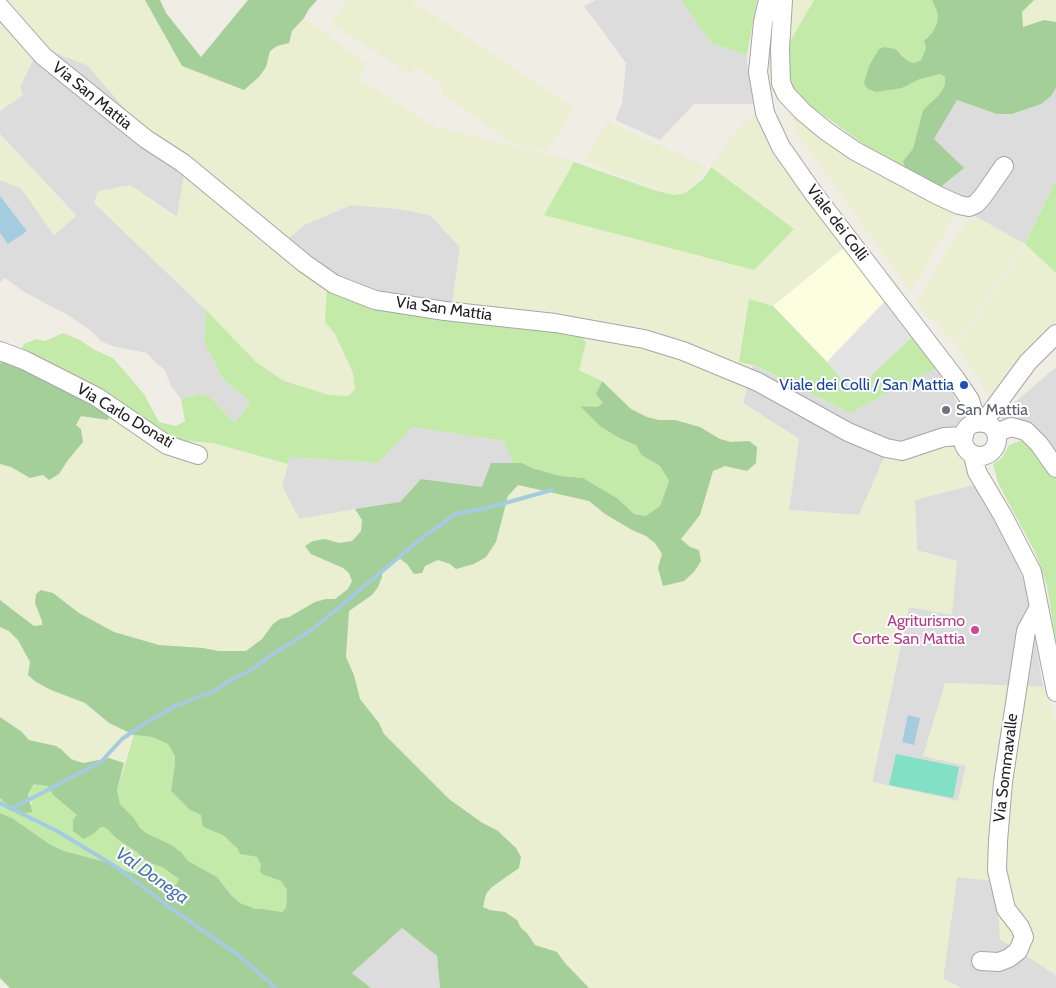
<!DOCTYPE html>
<style>
body{margin:0}
canvas{display:block;background:#f0ede5}
</style>
<canvas width="1056" height="988"></canvas>
<script>
const context = document.querySelector('canvas').getContext('2d');
context.lineJoin = 'round';
function fill(path, color) { context.fillStyle = color; context.fill(path, 'evenodd'); }
const poly = rows => new Path2D(rows.map(r => 'M' + r).join(''));
function stroke(path, color, width, dash) { context.strokeStyle = color; context.lineWidth = width; context.lineCap = dash ? 'butt' : 'round'; context.setLineDash(dash || []); context.stroke(path); }
function drawText(font, color, halo, rows, align = 'center') {
  context.font = font + ' Cabin,sans-serif'; context.lineWidth = 4; context.setLineDash([]); context.textBaseline = 'middle'; context.strokeStyle = halo; context.fillStyle = color; for (const [text, x, y, turn = 0] of rows) {
    context.save(); context.translate(x, y); context.rotate((+turn || 0) * Math.PI / 180); context.textAlign = isNaN(turn) ? turn : align; if (halo) context.strokeText(text, 0, 0); context.fillText(text, 0, 0); context.restore();
  }
}
const residential = poly([
 [596,0,681,0,711,43,747,55,747,63,753,104,694,104,660,140,615,120,622,103,626,63,584,6],
 [39,47,87,65,184,176,177,217,130,185,94,203,206,310,204,341,222,378,250,402,235,423,209,396,199,394,181,399,171,386,165,370,155,362,147,353,112,346,101,341,93,332,66,314,24,292,5,278,0,282,0,180,21,188,54,235,76,215,0,134,0,111,23,95,20,87],
 [1056,88,1056,180,1025,244,933,193,934,139,957,100,997,114,1012,114,1051,96],
 [351,205,399,209,430,215,460,247,452,305,390,309,285,252,289,238,304,225],
 [753,365,849,413,936,368,953,394,963,418,957,427,954,441,884,458,859,515,789,510,799,439,743,403],
 [1055,368,1056,370,1056,465,999,416],
 [412,427,505,441,513,463,491,463,483,487,421,479,400,502,299,519,282,486,290,457,378,463],
 [976,484,1017,562,1027,591,1043,687,945,683,966,766,958,801,872,782,909,606,952,614,917,550,915,500],
 [957,877,997,881,1000,939,1056,975,1056,988,961,988,943,979],
 [402,928,437,956,440,988,371,988,352,973]
]);
const education = poly([
 [846,246,887,299,827,362,773,306]
]);
const farmland = poly([
 [0,0,145,0,161,28,199,72,205,76,250,86,266,67,270,51,277,46,289,43,292,31,304,18,367,64,359,80,436,127,560,157,574,162,545,215,794,229,711,167,735,131,756,112,759,123,784,163,846,246,773,306,749,299,739,362,753,365,743,403,799,439,789,510,859,515,884,458,954,441,958,452,969,462,976,484,915,500,917,550,957,561,952,615,909,607,872,782,958,801,966,766,923,756,945,683,1043,687,1056,721,1056,975,1000,939,996,881,957,877,943,979,961,988,589,988,565,963,557,952,535,945,527,933,521,928,516,920,498,910,490,910,483,907,486,894,492,887,519,868,521,857,516,848,498,831,481,822,449,799,384,734,379,723,360,699,354,675,346,657,349,611,372,595,382,577,382,569,399,558,407,564,425,567,438,560,450,564,496,542,508,496,518,485,589,501,605,514,632,530,646,536,655,543,662,554,658,568,699,550,690,547,681,539,700,515,713,471,725,466,749,441,731,442,720,439,700,427,675,420,659,420,647,417,631,409,602,381,452,305,460,247,430,215,399,209,351,205,304,225,289,238,285,252,327,286,325,322,335,334,344,352,353,373,355,389,349,396,329,396,284,381,256,362,206,310,94,203,98,191,130,185,177,217,184,176,87,65,39,47,20,87,23,95,0,111],
 [347,0,410,0,573,107,547,152,513,143,441,94,443,85,418,68,408,73,331,23],
 [779,0,814,0,770,76,768,62],
 [1034,0,1056,0,1056,22,1044,20,1023,28,1022,12],
 [786,103,956,211,921,276,910,290,798,135],
 [608,121,706,167,694,183,684,193,674,194,658,190,583,161],
 [0,134,76,216,54,235,21,188,0,180],
 [980,219,1019,241,1023,245,956,345,933,318,929,318,917,302,957,233,963,229,968,221],
 [1025,246,1056,269,1056,330,994,392,988,392,957,348],
 [111,407,188,441,213,443,288,464,282,486,299,519,355,509,362,520,361,531,352,541,339,543,325,539,305,546,311,554,343,568,349,573,352,581,348,589,335,599,326,599,315,602,289,617,280,619,273,624,262,639,246,651,218,651,203,648,159,645,114,632,79,613,53,593,35,603,42,621,42,626,34,626,0,600,0,464,11,467,30,478,59,474,68,460,83,442,76,425,82,415,102,420],
 [0,627,9,631,18,640,30,662,28,675,36,682,51,690,85,703,109,723,134,735,124,763,109,758,83,763,71,759,61,749,56,746,29,740,22,732,0,717]
]);
const grass = poly([
 [681,0,757,0,747,55,711,43],
 [814,0,932,0,938,14,937,23,932,33,924,41,926,48,921,60,914,63,908,61,900,52,902,88,920,79,940,73,946,77,945,85,939,95,923,110,913,150,903,161,910,178,770,76],
 [574,162,654,190,674,195,685,193,703,179,711,167,794,229,754,270,544,215],
 [1056,180,1056,273,1025,244],
 [327,286,567,322,586,342,579,370,602,381,596,394,603,403,597,407,581,406,621,439,636,445,641,455,660,466,669,481,660,506,646,516,634,514,617,498,583,478,560,476,532,468,522,463,513,463,504,441,412,427,378,463,290,457,288,464,213,443,188,441,170,452,21,350,24,344,36,339,45,341,63,333,80,340,93,349,113,358,144,394,159,422,176,426,185,421,181,399,199,394,209,396,235,423,250,402,222,378,204,341,206,310,256,362,284,381,329,395,349,396,355,389,353,373,335,334,325,322],
 [749,299,773,306,827,362,853,392,913,336,936,368,849,413,754,365,739,362],
 [1037,434,1056,465,1056,642,1047,586,1036,554,998,483,993,464,1002,458,1009,445],
 [134,735,152,737,168,744,175,756,175,763,171,791,190,810,201,815,202,825,205,828,223,835,237,848,240,854,257,857,261,865,264,875,281,881,287,890,286,909,282,912,263,909,256,909,240,903,231,895,217,877,188,861,182,853,146,833,140,828,134,818,120,804,117,790],
 [35,783,48,786,53,795,77,815,93,834,101,827,106,828,117,839,137,852,143,859,153,864,162,867,179,879,177,885,129,872,106,862,64,851,51,845,12,818,0,813,0,798,11,809,32,804,28,794]
]);
const forest = poly([
 [145,0,160,0,166,13,201,57,248,0,317,0,309,9,304,18,292,31,289,43,277,46,270,51,266,67,259,77,244,90,182,66],
 [932,0,1034,0,1022,12,1023,27,1044,20,1056,22,1056,88,1051,96,1041,104,1012,114,997,114,957,100,934,139,964,168,933,193,907,175,903,161,913,149,923,110,939,95,945,85,945,77,940,74,920,79,902,88,876,92,868,89,864,83,869,66,879,49,884,47,895,49,908,61,914,63,921,60,926,48,924,41,932,33,937,23,938,14],
 [26,357,111,407,108,420,81,416,76,425,81,429,83,442,68,460,59,474,49,480,43,475,30,478,11,467,0,464,0,363],
 [602,381,631,409,647,417,659,420,675,420,700,427,720,439,731,442,749,441,757,447,756,463,747,471,725,466,713,471,700,515,681,539,690,547,699,550,701,561,694,572,684,581,663,586,658,568,662,554,655,543,646,536,632,530,605,514,589,501,518,485,508,496,496,542,486,557,474,564,456,569,450,564,438,560,425,566,422,573,414,574,407,564,399,558,382,569,382,577,378,587,372,595,349,611,346,657,354,675,360,699,379,723,384,734,449,799,481,822,498,831,516,848,521,857,519,868,492,887,486,894,483,907,490,910,505,912,517,920,521,928,527,933,535,945,557,952,565,963,589,988,440,988,437,956,402,928,352,973,371,988,10,988,0,978,0,813,12,818,51,845,64,851,106,862,129,872,176,885,179,879,162,867,153,864,143,859,137,852,117,839,106,828,101,827,93,834,84,839,73,831,73,820,77,815,53,795,48,786,34,784,28,794,32,812,26,813,11,809,0,798,0,717,22,732,29,740,56,746,61,749,71,759,83,763,109,758,124,763,117,790,120,804,134,818,140,828,146,833,173,846,182,853,188,861,217,877,231,895,240,903,256,909,263,909,282,912,286,908,287,890,281,881,264,875,260,872,261,865,257,857,240,854,237,848,223,835,205,828,202,825,201,815,190,810,171,791,175,763,175,756,168,744,152,737,134,735,109,723,85,703,51,690,36,682,28,675,30,662,18,640,9,631,0,627,0,600,34,626,42,625,42,621,35,603,36,594,41,590,53,593,79,613,114,632,159,645,203,648,218,651,246,651,262,639,273,624,280,619,289,617,315,602,326,599,335,599,348,589,352,581,349,573,343,568,311,554,305,546,313,541,325,539,339,543,352,541,361,531,362,520,355,509,400,502,421,479,482,487,491,463,522,463,532,468,560,476,583,478,617,498,634,514,646,516,660,506,669,481,660,466,641,455,636,445,621,439,600,426,580,406,597,407,603,403,596,394]
]);
const pitch = poly([
 [896,754,959,767,953,798,889,785]
]);
const parking = poly([
 [887,299,913,336,853,392,827,362]
]);
const water = poly([
 [0,196,27,231,8,244,0,233],
 [908,715,920,718,914,745,902,742]
]);
const stream = poly([
 [0,803,57,831,118,868,169,907,237,954,276,988],
 [11,809,101,762,122,739,147,722,175,706,214,691,232,679,248,672,275,653,313,629,423,537,456,514,487,508,552,490]
]);
const minor = poly([
 [768,0,763,22,758,72,765,113,781,147,814,194,955,378,970,400,977,423],
 [783,0,780,49,781,83,786,94,803,112,826,131,855,151,939,196,959,205,969,207,976,204,983,196,1004,166],
 [0,7,43,56,146,139,183,163,304,263,334,284,375,300,445,311,555,323,644,339,683,351,758,382,848,432,886,448,902,451,944,437,964,436],
 [0,351,24,360,97,397,167,445,198,455],
 '963 439a17 17 0 1 1 34 0a17 17 0 1 1-34 0Z',
 [983,423,1028,362,1056,334],
 [996,433,1011,427,1026,431,1039,444,1056,468],
 [973,455,977,472,1003,516,1032,572,1056,692],
 [981,961,999,962,1009,958,1018,951,1024,937,1020,927,1006,909,997,870,998,841,1003,782,1026,631,1039,607]
]);
const markers = [
 [964,385,5,"#1a4fb4"],
 [946,410,5,"#6b7280"],
 [975,630,5,"#d1479c"]
];
const streetNames = [
 ["Via San Mattia",92,96,39],
 ["Viale dei Colli",837,223,53],
 ["Via San Mattia",444,309,8],
 ["Via Carlo Donati",125,416,31],
 ["Via Sommavalle",1006,768,-83]
];
const transitNames = [
 ["Viale dei Colli / San Mattia",954,385]
];
const worshipNames = [
 ["San Mattia",956,410]
];
const hotelNames = [
 ["Agriturismo",965,621],
 ["Corte San Mattia",965,639]
];
const waterNames = [
 ["Val Donega",152,876,35]
];
fill(residential, '#dddcdc');
fill(education, '#fcffdf');
fill(farmland, '#e9efd0');
fill(grass, '#c4eaaa');
fill(forest, '#a4cf99');
fill(pitch, '#82e0c4');
fill(parking, '#e3e3e3');
fill(water, '#a5ccde');
stroke(stream, '#a5ccde', 4);
stroke(minor, '#a6a6a6', 20);
stroke(minor, '#fff', 18);
for (const [x, y, r, color] of markers) { const dot = new Path2D(); dot.arc(x, y, r, 0, 2 * Math.PI); context.fillStyle = color; context.fill(dot); stroke(dot, '#fff', 2); }
drawText('16px', '#1f1f1f', '#fff', streetNames);
drawText('16px', '#164399', '#fff', transitNames, 'right');
drawText('16px', '#5b616d', '#fff', worshipNames, 'left');
drawText('16px', '#b23c85', '#fff', hotelNames, 'right');
drawText('italic 18px', '#4a73b0', '#fff', waterNames);
</script>
